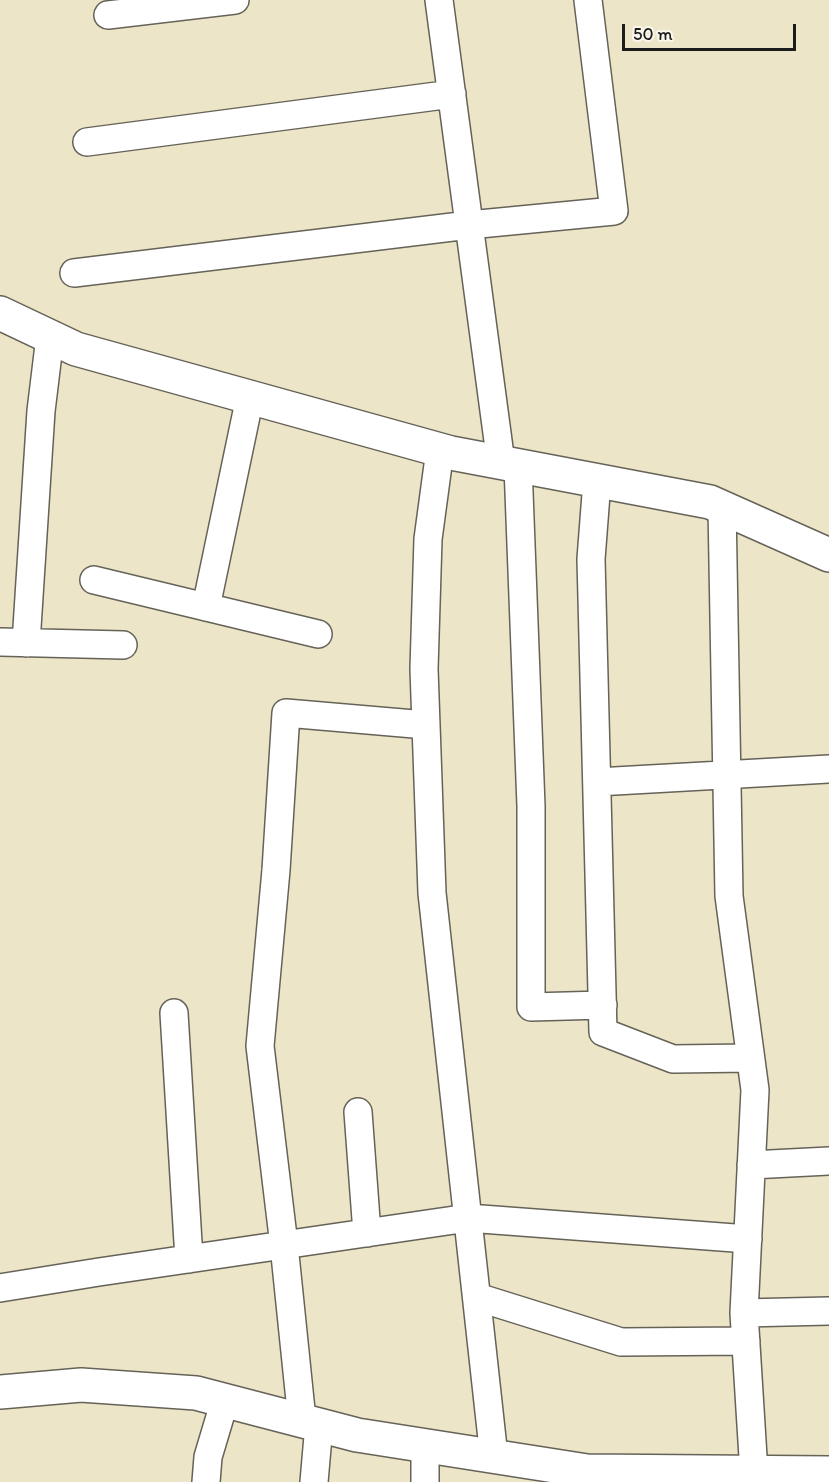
<!DOCTYPE html>
<style>
body{margin:0}
#map{position:relative;width:829px;height:1482px;overflow:hidden;background:#ede5c7;font-family:Itim,sans-serif}
canvas{display:block}
.scale{position:absolute;left:622px;top:24px;width:174px;height:27px;box-sizing:border-box;border:3px solid #1c1c1c;border-top:0;padding-left:8px;font-size:18px;line-height:21px;white-space:nowrap;color:#1c1c1c;-webkit-text-stroke:4px #fbf7ec;paint-order:stroke}
</style>
<div id="map">
<canvas width="829" height="1482"></canvas>
<div class="scale">50 m</div>
</div>
<script>
const context = document.querySelector('canvas').getContext('2d');
context.lineJoin = 'round';
const poly = rows => new Path2D(rows.map(r => 'M' + r).join(''));
function stroke(path, color, width, dash) { context.strokeStyle = color; context.lineWidth = width; context.lineCap = dash ? 'butt' : 'round'; context.setLineDash(dash || []); context.stroke(path); }
const street = poly([
 [439,0,501,463],
 [108,15,235,0],
 [87,142,452,94],
 [74,273,469,225,614,211,588,0],
 [440,450,428,539,424,669,432,893,494,1457],
 [518,466,531,806,531,1007,603,1005],
 [597,481,591,559,603,1032,673,1059,750,1058],
 [722,507,729,896,755,1090,744,1313,754,1473],
 [94,580,318,634],
 [206,607,250,397],
 [0,642,123,645],
 [26,643,41,411,50,337],
 [597,782,829,769],
 [174,1013,189,1259],
 [358,1112,367,1233],
 [751,1165,829,1161],
 [0,1288,99,1272,468,1218,748,1239],
 [477,1297,621,1342,746,1341],
 [744,1313,829,1311],
 [302,1420,284,1245,260,1046,276,870,286,713,426,725],
 [206,1482,208,1457,225,1400],
 [314,1482,319,1425],
 [425,1482,425,1445]
]);
const secondary = poly([
 [0,313,76,349,451,453,710,502,829,555],
 [0,1392,81,1385,196,1393,357,1435,587,1471,829,1473]
]);
stroke(street, '#656258', 30);
stroke(secondary, '#656258', 36);
stroke(street, '#fff', 27);
stroke(secondary, '#fff', 33);
</script>
